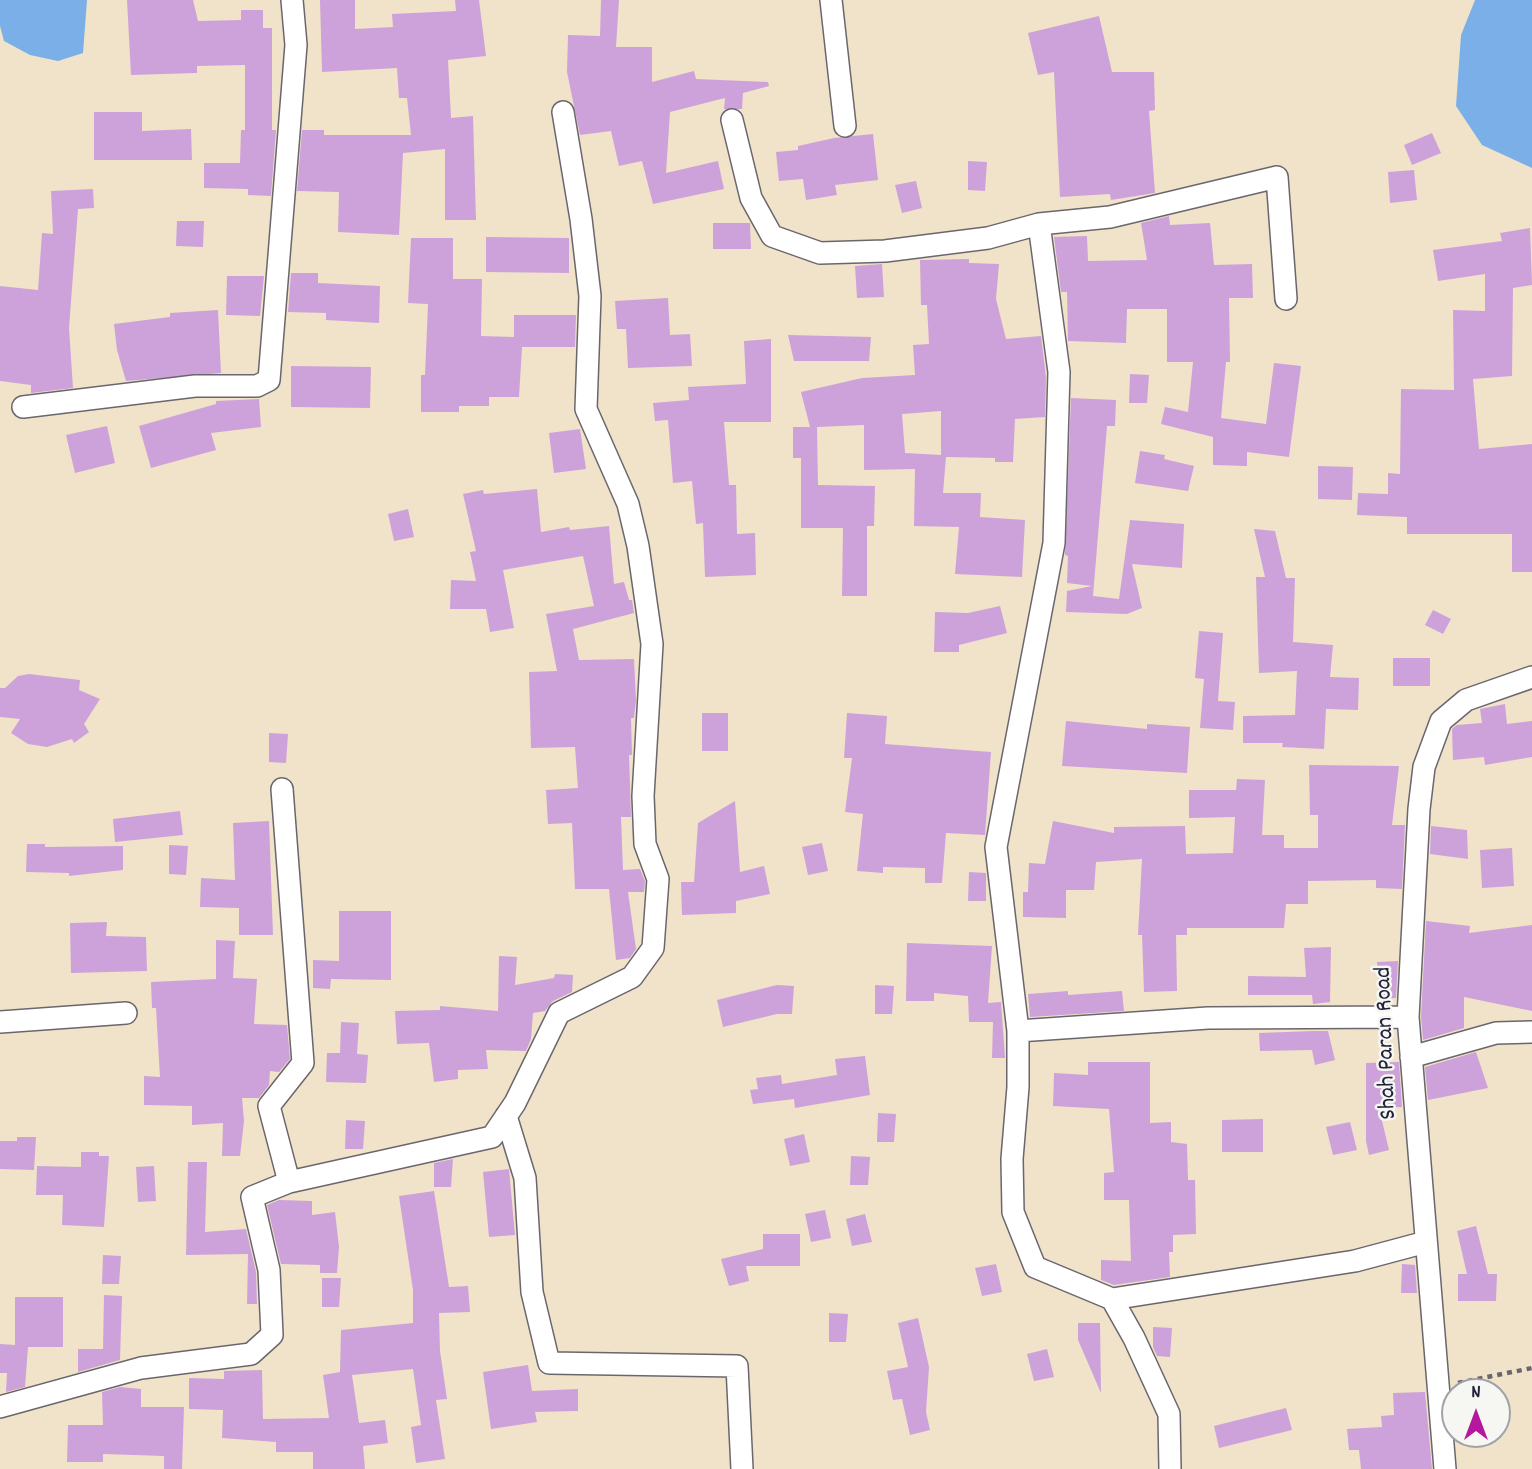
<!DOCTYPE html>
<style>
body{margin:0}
#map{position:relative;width:1532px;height:1469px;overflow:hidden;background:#f0e3c9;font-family:Dekko,sans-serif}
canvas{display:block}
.north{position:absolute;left:1441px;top:1378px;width:70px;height:70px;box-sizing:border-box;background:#f6f6f2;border:2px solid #a1a1a9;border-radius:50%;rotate:0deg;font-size:19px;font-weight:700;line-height:28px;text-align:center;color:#22223b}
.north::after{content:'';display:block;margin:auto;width:24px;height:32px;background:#b5179e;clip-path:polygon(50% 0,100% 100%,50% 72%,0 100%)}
</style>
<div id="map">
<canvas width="1532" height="1469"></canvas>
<div class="north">N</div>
</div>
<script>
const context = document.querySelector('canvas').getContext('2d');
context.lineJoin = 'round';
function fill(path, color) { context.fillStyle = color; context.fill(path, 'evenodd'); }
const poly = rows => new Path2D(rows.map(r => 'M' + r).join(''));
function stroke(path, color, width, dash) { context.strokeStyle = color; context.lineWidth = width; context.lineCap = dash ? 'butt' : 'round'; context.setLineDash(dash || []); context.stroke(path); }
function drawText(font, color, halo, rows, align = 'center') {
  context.font = font + ' Dekko,sans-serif'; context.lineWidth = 5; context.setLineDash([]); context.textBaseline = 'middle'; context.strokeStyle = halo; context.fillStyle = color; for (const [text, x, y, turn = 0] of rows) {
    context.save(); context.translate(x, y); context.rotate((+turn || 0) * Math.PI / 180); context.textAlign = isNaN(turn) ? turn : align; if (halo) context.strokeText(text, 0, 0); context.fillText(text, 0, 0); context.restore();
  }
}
const water = poly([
 [0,0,87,0,83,53,58,61,30,55,4,41,0,26],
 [1475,0,1532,0,1532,168,1482,145,1456,106,1461,35]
]);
const building = poly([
 [127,0,193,0,198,21,241,20,241,10,263,10,263,28,272,28,272,130,276,130,271,196,248,195,248,189,204,188,204,163,240,163,241,130,245,130,245,65,197,66,197,73,131,75],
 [320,0,355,0,355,29,393,27,392,14,456,11,455,0,479,0,486,56,448,60,451,118,473,116,476,220,445,220,445,149,403,153,399,235,338,232,339,192,297,191,302,130,324,130,324,135,411,135,407,98,399,98,397,68,322,72],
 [601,0,619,0,616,47,652,47,652,82,694,71,696,79,768,82,769,86,743,93,742,109,724,109,725,98,670,112,666,173,718,161,724,189,653,204,642,161,619,166,611,131,580,135,567,72,568,35,600,36],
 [1099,16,1112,72,1154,72,1155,110,1149,111,1155,193,1111,200,1110,194,1060,197,1054,72,1038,75,1028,33],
 [94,112,142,112,142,131,191,129,192,160,94,160],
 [1432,133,1441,153,1412,165,1404,145],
 [873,134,878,180,835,185,837,195,806,200,803,179,779,181,776,152,798,150,798,146,834,138],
 [968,161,987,162,985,191,968,190],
 [1414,170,1417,200,1390,203,1388,172],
 [916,181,922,208,902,213,895,185],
 [93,189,94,208,78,209,69,328,73,388,31,393,31,385,0,381,0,286,38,290,42,233,53,234,51,191],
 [1169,216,1170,225,1210,223,1214,265,1252,264,1253,298,1229,298,1230,362,1226,362,1221,418,1266,424,1274,363,1301,366,1289,457,1247,452,1247,466,1213,465,1213,437,1161,424,1165,407,1188,412,1193,362,1167,362,1167,309,1127,309,1126,343,1068,341,1067,292,1061,292,1054,237,1087,236,1088,261,1147,260,1141,223],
 [177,221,204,221,203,247,176,246],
 [713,223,750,223,751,249,713,249],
 [1530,228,1532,285,1513,288,1512,376,1473,379,1479,449,1532,444,1532,572,1512,572,1512,534,1407,534,1407,517,1357,515,1358,493,1388,494,1388,473,1400,474,1401,389,1454,390,1453,310,1485,311,1485,274,1438,281,1433,250,1502,241,1500,233],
 [486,237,569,238,569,273,486,272],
 [411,238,453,238,453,279,482,279,481,336,514,337,514,315,576,315,575,347,522,347,519,397,489,397,489,406,459,406,459,412,421,412,421,375,425,375,428,304,408,303],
 [969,259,969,263,999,264,996,299,1006,339,1041,336,1046,377,1045,417,1015,419,1013,462,995,462,995,458,946,457,943,493,981,493,980,517,1025,520,1022,577,955,574,959,527,914,526,915,469,864,470,864,425,817,427,818,485,875,486,874,526,867,526,867,596,842,596,843,528,801,528,801,458,793,458,793,427,810,427,801,392,862,378,915,375,913,345,929,344,927,305,921,305,920,260],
 [941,411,941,455,905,453,902,414],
 [882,264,884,297,857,298,855,266],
 [291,273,318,273,318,283,380,286,379,323,326,320,326,313,288,312],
 [227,276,264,276,260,316,226,315],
 [668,298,670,335,690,334,692,366,628,368,626,329,617,329,615,301],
 [218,310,221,373,126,381,117,350,114,324,170,317,170,313],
 [788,335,871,337,869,361,794,361],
 [771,339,771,422,724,422,729,485,736,485,737,534,755,533,756,575,705,577,703,523,696,524,692,481,673,483,668,420,655,421,653,403,689,400,688,387,746,384,744,341],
 [291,366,371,367,370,408,291,407],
 [1130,374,1149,375,1147,403,1129,403],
 [1071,398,1116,400,1115,426,1107,426,1093,596,1119,599,1130,520,1184,524,1182,568,1132,564,1142,608,1127,614,1066,612,1067,591,1092,586,1067,583,1068,556,1065,555],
 [259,399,261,427,211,433,216,450,151,468,139,426,216,404,216,401],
 [107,426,115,463,75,473,66,435],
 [580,429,586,469,554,473,549,433],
 [1140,451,1165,455,1164,459,1194,466,1188,491,1135,483],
 [1318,466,1353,467,1352,500,1318,499],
 [537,489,541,532,569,527,570,530,609,526,614,584,624,582,629,600,632,600,634,613,573,629,579,660,634,659,636,700,634,718,631,718,632,755,629,755,631,817,621,817,623,870,640,869,645,881,644,892,628,892,636,949,630,958,616,960,609,889,575,889,572,823,548,824,546,790,578,788,575,747,531,748,529,672,557,671,546,614,594,606,583,556,503,570,514,628,490,632,486,609,450,609,451,580,476,581,470,552,476,551,463,494,483,490,484,494],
 [408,509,414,537,394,541,388,514],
 [1254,529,1275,531,1286,578,1295,578,1293,642,1333,645,1330,677,1359,678,1358,710,1326,709,1324,749,1282,747,1283,743,1243,743,1243,716,1295,715,1297,671,1259,673,1256,577,1265,577],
 [1000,606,1007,633,959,645,959,652,934,652,935,612,968,613],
 [1433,610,1451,619,1443,634,1425,625],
 [1199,631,1223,633,1218,701,1235,702,1233,730,1200,728,1204,679,1195,678],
 [1393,658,1430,658,1430,686,1393,686],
 [29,674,80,680,79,690,100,699,84,724,89,732,74,743,72,739,47,747,28,744,11,733,20,719,0,717,0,688,5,688,18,676],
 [1505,704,1507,724,1532,721,1532,757,1485,765,1484,757,1453,760,1452,729,1457,725,1482,723,1480,709],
 [702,713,728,713,728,751,702,751],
 [847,713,887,716,885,744,991,752,985,835,946,833,942,883,925,883,925,868,883,867,883,873,857,871,863,814,845,812,852,758,844,758],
 [1066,721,1147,729,1147,724,1190,727,1187,773,1062,766],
 [269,733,288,734,286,763,269,762],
 [1309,765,1399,766,1392,825,1405,825,1402,889,1376,888,1376,880,1308,881,1308,904,1286,904,1284,928,1187,928,1187,935,1176,935,1177,991,1144,992,1142,935,1138,935,1142,859,1096,862,1094,890,1066,890,1066,918,1023,917,1023,892,1028,892,1029,863,1045,864,1053,821,1114,833,1114,827,1185,826,1186,854,1233,853,1235,817,1189,818,1189,790,1236,790,1237,779,1265,780,1262,835,1284,835,1284,848,1318,848,1318,815,1310,815],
 [735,801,740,872,764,866,770,894,736,901,736,913,682,915,681,882,694,882,698,823],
 [180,811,183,835,115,842,113,819],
 [269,821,273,935,239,935,239,908,200,907,201,878,235,880,233,823],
 [1431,826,1467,830,1468,859,1430,854],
 [822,843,828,871,808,875,802,847],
 [27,844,45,844,45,847,123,846,123,870,69,876,69,873,26,872],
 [169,845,188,846,186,875,169,874],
 [1512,848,1514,886,1482,888,1480,850],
 [969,872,986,873,986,901,968,901],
 [339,911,391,911,391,980,331,979,330,989,313,988,313,960,339,961],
 [1426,921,1470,926,1469,933,1532,925,1532,1011,1464,997,1464,1028,1423,1040,1421,1017],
 [107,922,106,936,146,937,147,971,71,973,70,923],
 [216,940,235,941,233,978,257,979,254,1024,287,1025,290,1059,279,1072,270,1071,269,1085,259,1098,242,1098,244,1121,240,1156,222,1156,223,1123,192,1125,192,1106,144,1105,144,1076,160,1077,156,1008,152,1008,151,982,216,979],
 [907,943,992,946,988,1003,1001,1002,1005,1058,992,1058,993,1022,969,1022,968,996,934,993,934,1001,906,1001],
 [1331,947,1330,1002,1313,1004,1312,995,1248,995,1248,976,1306,977,1304,948],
 [499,956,517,957,515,985,554,978,555,974,573,975,572,992,553,1001,545,1011,533,1013,531,1039,526,1051,486,1050,488,1069,458,1070,458,1079,434,1082,429,1043,397,1044,395,1011,440,1010,440,1006,498,1011],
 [1398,961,1396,998,1379,999,1377,962],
 [777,985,794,986,792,1014,777,1014,723,1027,717,1000],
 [875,985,894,986,892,1014,875,1014],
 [1068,991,1068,995,1122,991,1124,1011,1030,1017,1028,994],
 [341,1022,359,1023,357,1054,368,1055,366,1083,326,1082,327,1053,340,1053],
 [1313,1031,1328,1031,1335,1060,1315,1065,1312,1050,1260,1051,1259,1033],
 [1476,1052,1488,1088,1428,1100,1425,1067],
 [865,1056,870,1095,795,1108,794,1099,753,1104,750,1090,758,1089,756,1078,781,1075,782,1084,837,1075,835,1059],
 [1088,1062,1150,1062,1150,1123,1171,1122,1171,1142,1187,1144,1188,1180,1195,1180,1196,1234,1173,1235,1173,1252,1169,1252,1170,1277,1114,1285,1101,1280,1101,1260,1131,1261,1129,1200,1104,1200,1104,1173,1114,1172,1109,1109,1053,1106,1054,1073,1088,1075],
 [1399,1062,1402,1107,1379,1108,1389,1150,1369,1155,1366,1141,1366,1063],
 [878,1113,896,1114,894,1142,877,1142],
 [1263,1119,1263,1152,1222,1152,1222,1120],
 [346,1120,365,1121,363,1149,345,1149],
 [1350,1122,1357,1150,1333,1155,1326,1127],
 [804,1134,810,1162,790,1166,784,1139],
 [17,1137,36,1137,34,1170,0,1169,0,1141,17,1141],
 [81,1152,99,1152,99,1156,109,1156,104,1227,62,1225,63,1195,36,1195,37,1166,81,1167],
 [851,1156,870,1157,868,1185,850,1185],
 [453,1159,451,1187,434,1187,434,1163],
 [188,1162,207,1162,205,1232,246,1229,256,1272,257,1304,247,1304,248,1254,186,1255],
 [154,1166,156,1201,138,1202,136,1167],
 [509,1169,515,1235,489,1237,483,1172],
 [434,1191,449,1287,468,1286,470,1312,439,1313,440,1351,447,1399,436,1400,445,1459,416,1463,411,1427,421,1425,413,1369,352,1375,359,1423,385,1420,388,1443,363,1446,365,1469,313,1469,313,1452,276,1452,276,1442,222,1438,223,1410,189,1409,189,1378,224,1379,224,1371,262,1370,263,1419,329,1418,323,1375,340,1372,341,1330,413,1323,413,1290,399,1196],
 [279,1200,312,1201,312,1215,335,1212,339,1247,337,1273,320,1273,320,1265,281,1264,267,1205],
 [825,1210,831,1238,811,1242,805,1214],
 [865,1214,872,1242,852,1246,846,1219],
 [1476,1226,1488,1274,1497,1274,1496,1301,1458,1301,1458,1274,1467,1274,1457,1231],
 [763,1234,800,1234,800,1266,746,1266,749,1281,729,1286,721,1259,763,1249],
 [103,1255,121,1256,119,1284,102,1284],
 [996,1264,1002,1292,982,1296,975,1268],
 [1402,1264,1415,1265,1417,1293,1401,1293],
 [322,1278,341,1278,339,1307,322,1307],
 [104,1295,122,1296,120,1360,78,1372,78,1349,103,1349],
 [15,1297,63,1297,63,1347,28,1347,25,1387,6,1392,7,1373,0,1373,0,1344,15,1345],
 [829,1313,848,1314,846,1342,829,1342],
 [918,1318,929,1367,926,1412,930,1430,910,1435,902,1399,893,1400,887,1371,908,1367,898,1323],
 [1078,1323,1100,1323,1101,1393,1078,1340],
 [1153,1327,1172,1328,1170,1357,1157,1356,1153,1347],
 [1047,1349,1054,1377,1034,1381,1027,1354],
 [528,1365,532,1391,578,1389,578,1411,535,1412,537,1422,491,1429,483,1372],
 [120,1387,141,1389,141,1407,184,1407,182,1469,164,1469,164,1456,103,1454,103,1462,67,1462,68,1425,103,1425,102,1392],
 [1425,1392,1432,1469,1361,1469,1359,1450,1349,1450,1347,1429,1382,1427,1381,1416,1394,1415,1393,1393],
 [1286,1408,1292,1430,1219,1448,1214,1426]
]);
const path = poly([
 [1458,1383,1532,1368]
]);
const street = poly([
 [831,0,845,126],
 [732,120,751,198,772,236,820,253,885,251,988,238,1039,224],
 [1286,299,1277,177,1110,217,1039,224,1059,372,1054,543,996,847,1018,1031,1208,1018,1408,1017],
 [23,407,195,386,257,386,269,380,296,45,292,0],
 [282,789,303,1063,269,1106,289,1182],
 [0,1022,126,1013],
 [1018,1031,1018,1087,1012,1159,1013,1212,1035,1267,1112,1299,1134,1338,1169,1414,1170,1469],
 [1411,1057,1496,1033,1532,1032],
 [506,1116,525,1178,532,1292,549,1363,737,1366,742,1469],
 [1112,1299,1355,1261,1426,1242],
 [0,1407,141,1368,251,1354,272,1335,269,1270,252,1197,289,1182,492,1137,515,1103,559,1013,632,977,653,948,658,879,645,844,643,796,652,644,638,546,628,504,586,409,590,296,581,219,563,112],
 [1445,1469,1408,1017,1419,809,1424,767,1441,721,1466,700,1532,677]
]);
const streetNames = [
 ["Shah Paran Road",1388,1043,-92]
];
fill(water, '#7aafe8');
fill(building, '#cda2da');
stroke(street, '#6a666d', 24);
stroke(path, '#6a666d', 4.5, [5, 5]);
stroke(street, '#fff', 21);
drawText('24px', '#22223b', '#f6f6f2', streetNames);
</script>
